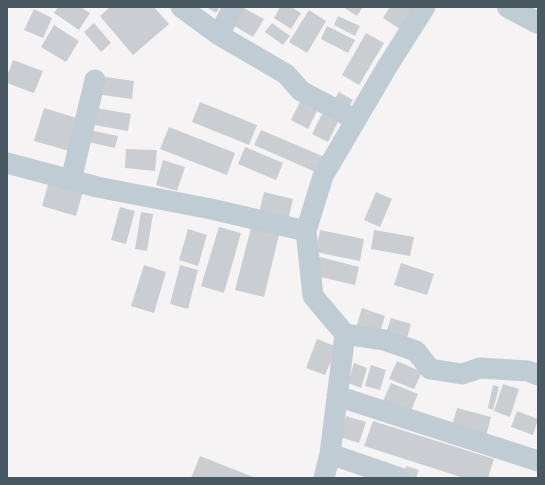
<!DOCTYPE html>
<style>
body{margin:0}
#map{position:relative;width:545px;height:485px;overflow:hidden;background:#f5f3f3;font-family:Inter,sans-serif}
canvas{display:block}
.frame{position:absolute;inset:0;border:8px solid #495962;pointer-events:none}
</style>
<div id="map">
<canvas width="545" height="485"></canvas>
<div class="frame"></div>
</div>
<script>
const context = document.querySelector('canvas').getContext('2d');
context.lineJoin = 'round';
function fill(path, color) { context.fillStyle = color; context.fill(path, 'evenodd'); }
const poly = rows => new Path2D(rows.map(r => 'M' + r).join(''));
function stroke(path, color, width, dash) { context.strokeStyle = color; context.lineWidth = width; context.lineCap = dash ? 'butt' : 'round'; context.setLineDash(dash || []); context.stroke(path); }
const building = poly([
 [58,7,80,7,90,13,79,30,54,13],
 [110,7,154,7,169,24,133,55,100,16],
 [206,7,220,7,216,13],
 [242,7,264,19,253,37,231,24],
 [280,7,291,7,301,13,291,29,274,18],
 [343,7,363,7,357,16],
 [390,7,415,7,400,29,383,18],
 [34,9,52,18,43,38,24,30],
 [309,10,326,21,307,53,289,42],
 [338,16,360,26,355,36,334,25],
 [94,23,111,43,101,52,84,32],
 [272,23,290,36,283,45,265,32],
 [54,25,79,41,66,62,41,47],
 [327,26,355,40,348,53,321,39],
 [366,33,384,43,359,85,342,75],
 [13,60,43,71,34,93,7,83,7,76],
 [98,76,134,81,132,99,95,94],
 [339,92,353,100,345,113,331,104],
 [303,96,320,105,308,129,291,120],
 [200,102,257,125,249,145,192,122],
 [90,107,131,114,128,131,88,124],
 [44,108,83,120,73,152,34,141],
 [322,114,338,122,328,142,312,134],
 [169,127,235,153,227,175,160,149],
 [85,129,118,136,115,148,83,141],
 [261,130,327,158,320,174,254,145],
 [245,147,283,163,276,180,238,164],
 [126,149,157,150,155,171,125,168],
 [163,160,185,167,177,191,156,185],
 [49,181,83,191,76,216,42,206],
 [264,192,293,199,288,220,259,213],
 [376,192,392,199,380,227,364,220],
 [120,207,135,211,126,244,111,240],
 [141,212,153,214,147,251,135,249],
 [219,227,241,233,224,293,201,286],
 [251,228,279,235,264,297,235,290],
 [188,229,207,235,198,266,179,260],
 [320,230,364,239,360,261,316,252],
 [374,230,414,237,410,256,371,249],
 [316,256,359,267,355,285,312,275],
 [401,263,434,274,427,295,394,285],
 [144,265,166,272,154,313,131,306],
 [180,265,198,270,188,309,170,304],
 [362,308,385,316,378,339,355,331],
 [391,318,411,324,405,345,384,339],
 [317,339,337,347,325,375,306,368],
 [397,361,422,372,414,389,389,379],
 [354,363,367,368,361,388,348,383],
 [371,365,386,370,380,390,365,386],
 [391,383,418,394,409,415,382,403],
 [503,384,519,389,510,417,494,411],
 [493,385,499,387,493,410,488,408],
 [457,408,491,417,486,436,452,426],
 [517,411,538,419,533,435,511,427],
 [346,416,366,422,359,443,340,437],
 [373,421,494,459,488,478,464,478,364,446],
 [200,456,256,478,191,478],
 [406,466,419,470,416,478,402,477]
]);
const minor = poly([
 [181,7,219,35,286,74,301,91,356,120],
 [219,35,233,7],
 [7,163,97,187,211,209,306,231],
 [71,180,95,80],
 [345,334,384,340,416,351,430,369,462,374,480,368,528,371,538,375],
 [337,396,538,461],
 [330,454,400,478],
 [324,478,330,454,345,334,313,296,306,231,323,176,387,67,425,7]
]);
const tertiary = poly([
 [508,7,538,23]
]);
fill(building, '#caced2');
stroke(minor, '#c0ccd3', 21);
stroke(tertiary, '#c0ccd3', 22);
</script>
